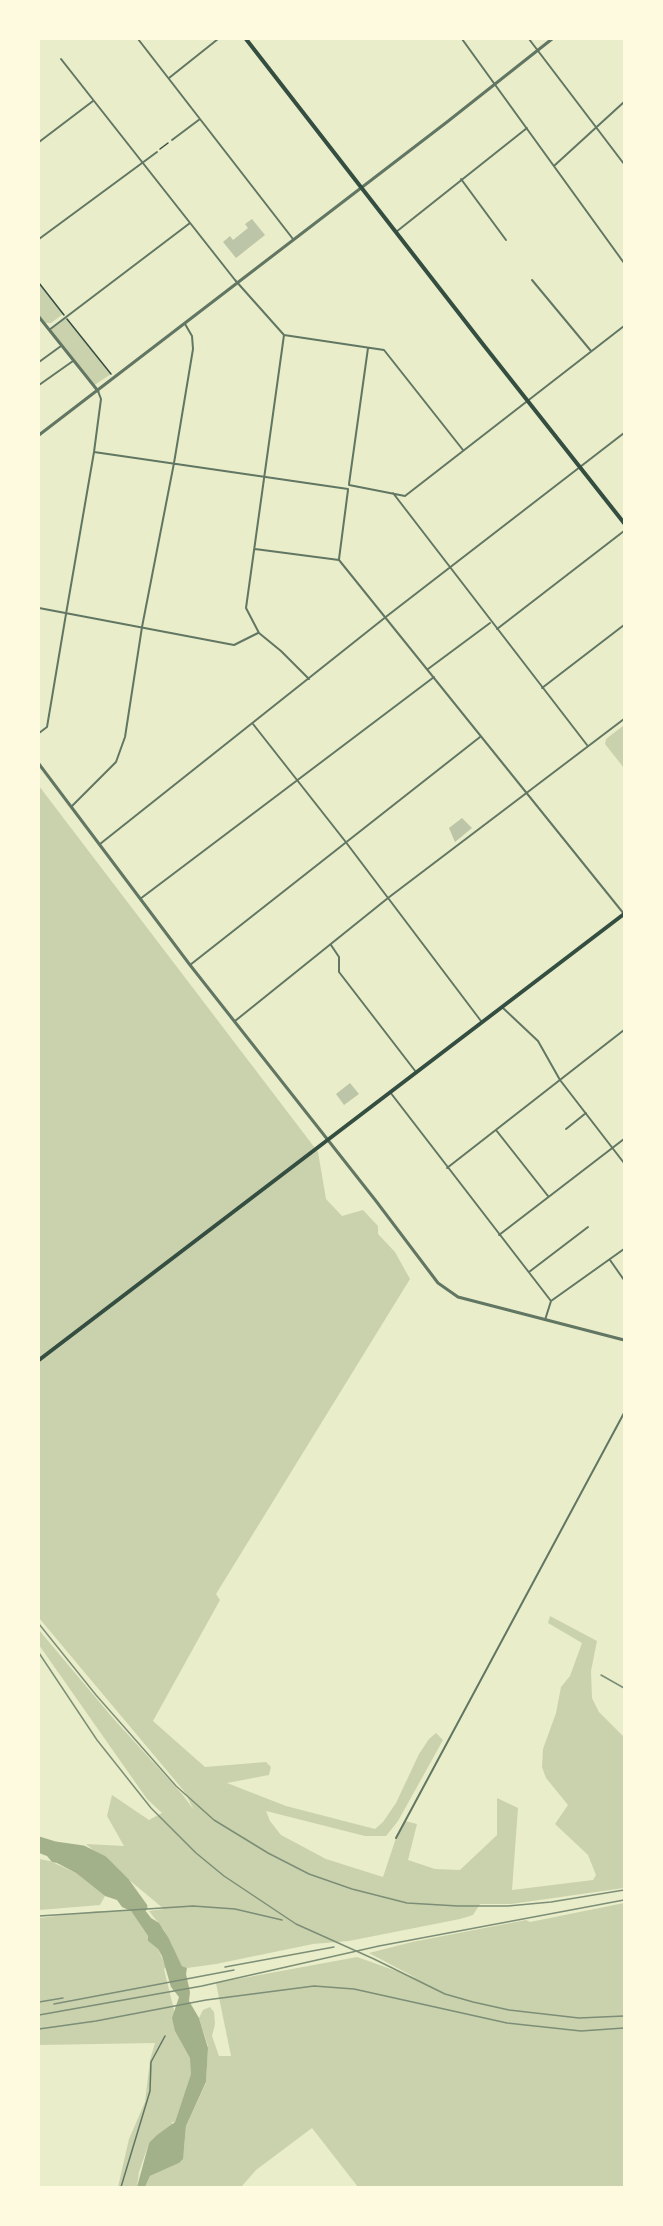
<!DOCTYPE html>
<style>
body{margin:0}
#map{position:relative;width:663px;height:2226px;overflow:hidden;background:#e9edc9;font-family:Inter,sans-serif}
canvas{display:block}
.frame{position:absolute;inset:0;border:40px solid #fefae0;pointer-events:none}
</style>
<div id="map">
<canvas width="663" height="2226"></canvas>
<div class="frame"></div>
</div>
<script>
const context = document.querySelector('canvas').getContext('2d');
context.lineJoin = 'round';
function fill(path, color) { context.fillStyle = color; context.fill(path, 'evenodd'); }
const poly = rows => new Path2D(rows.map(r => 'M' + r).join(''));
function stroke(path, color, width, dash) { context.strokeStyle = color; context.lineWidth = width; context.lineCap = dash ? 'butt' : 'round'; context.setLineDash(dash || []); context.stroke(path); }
const green = poly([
 [39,283,63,314,51,323,44,323,39,317],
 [66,317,111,374,93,386,49,330],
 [624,725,624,768,605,744,606,739],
 [39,786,318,1152,326,1199,342,1216,363,1210,378,1226,378,1234,395,1252,410,1279,216,1594,220,1600,153,1721,205,1767,266,1762,271,1767,269,1775,227,1783,286,1806,375,1829,383,1822,396,1803,419,1754,429,1739,436,1733,443,1740,398,1821,386,1836,365,1836,266,1811,270,1821,281,1835,326,1859,383,1877,396,1838,405,1821,417,1824,408,1860,435,1869,460,1870,497,1835,497,1798,518,1808,512,1890,593,1880,596,1875,588,1855,555,1824,568,1805,546,1778,542,1767,543,1749,556,1713,561,1687,570,1676,582,1643,548,1623,550,1616,597,1641,591,1671,592,1698,599,1712,624,1737,624,1888,511,1904,480,1904,473,1915,460,1919,349,1941,313,1944,216,1964,187,1968,182,1966,164,1930,149,1911,164,1909,86,1844,124,1846,107,1816,112,1795,149,1820,162,1813,147,1799,39,1645,39,1630,112,1717,182,1794,194,1810,184,1791,39,1618],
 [39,1859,50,1861,76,1873,105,1896,100,1905,39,1910],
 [624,1903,624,2187,358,2187,312,2128,256,2170,242,2186,145,2187,150,2176,179,2163,184,2148,186,2126,206,2083,208,2046,199,2018,203,2010,210,2007,214,2012,215,2024,212,2036,219,2056,231,2056,216,1983,357,1957,416,1978,369,1953,412,1942,526,1920,530,1922],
 [97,1911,131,1911,148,1936,148,1941,158,1949,166,1967,164,1969,182,2043,192,2059,191,2075,175,2122,172,2122,172,2127,149,2143,139,2172,137,2187,118,2187,129,2139,145,2102,150,2060,155,2043,39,2045,39,1918]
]);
const water = poly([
 [39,1840,55,1847,96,1857,104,1862,124,1879,130,1891,151,1918,159,1923,168,1937,182,1966,187,1968,186,1974,190,1992,189,2001,199,2018,208,2048,206,2082,186,2126,183,2159,179,2163,150,2176,145,2187,137,2187,149,2143,157,2135,175,2122,191,2074,190,2058,175,2031,172,2018,179,1997,171,1987,162,1956,158,1949,148,1941,148,1936,131,1911,122,1907,117,1900,105,1896,76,1873,57,1863,52,1862,47,1856,39,1853]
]);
const river = poly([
 [39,1841,55,1846,83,1850,103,1860,125,1882,143,1907]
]);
const building = poly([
 [252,219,265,235,236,258,223,242,230,236,233,240,248,228,245,224],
 [462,818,472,828,455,842,449,828],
 [350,1083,359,1094,344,1105,336,1094]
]);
const path = poly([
 [160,149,168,143],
 [39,283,64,315],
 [67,319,111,374]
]);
const service = poly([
 [121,2187,150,2091,151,2062,165,2036]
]);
const minor = poly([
 [138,39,293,239],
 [462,39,624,263],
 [529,39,624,164],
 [61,59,235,280,284,335,384,350,463,450],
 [169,78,218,39],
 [172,140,200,119],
 [39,142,93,101],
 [555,165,624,102],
 [461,179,506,240],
 [396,232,527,128],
 [39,239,157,152],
 [532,280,591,351],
 [49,330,190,223],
 [284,335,246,608,259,633,281,651,309,679],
 [39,362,61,346],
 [39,385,73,361],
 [94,452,348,489],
 [349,484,368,348],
 [349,485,405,496,624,326],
 [393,493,587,745],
 [255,549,339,560,624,914],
 [339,559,348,490],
 [39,608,234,645,258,633],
 [497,629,624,531],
 [428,669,490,623],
 [542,688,624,625],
 [253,724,345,841,481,1021],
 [39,733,47,727,66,614,94,452,101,399,98,391],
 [71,807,116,762,125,737,142,627,174,463,193,349,192,336,185,324],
 [100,844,387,616,624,433],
 [140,899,434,677],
 [331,945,339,957,339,972,416,1072],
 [190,965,480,737],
 [503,1008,538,1041,560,1080,624,1163],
 [235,1021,388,898,624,719],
 [390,1092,551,1301,545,1320],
 [566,1129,586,1113],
 [496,1130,548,1196],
 [447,1168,624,1030],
 [499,1235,624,1139],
 [610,1260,624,1280],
 [529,1272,588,1227],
 [551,1301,624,1249],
 [396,1838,624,1413]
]);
const tertiary = poly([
 [39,317,98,391],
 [39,435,447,122,552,39],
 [39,764,190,965,376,1201,438,1283,458,1297,624,1340]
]);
const primary = poly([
 [246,39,482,343,624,523],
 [39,1360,624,914]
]);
const rail = poly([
 [39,1624,96,1695,176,1786,214,1820,268,1853,309,1874,352,1889,407,1903,458,1906,508,1906,551,1902,624,1890],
 [39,1653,97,1740,151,1808,196,1853,224,1876,296,1924,374,1959,445,1994,473,2002,509,2010,579,2018,624,2016],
 [601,1675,624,1688],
 [39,1916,193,1906,235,1909,282,1920],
 [225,1967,334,1947],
 [39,2002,63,1998],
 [54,2004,234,1970],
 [39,2015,202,1986,379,1946,624,1900],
 [39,2029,96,2021,206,2000,314,1986,354,1989,507,2023,581,2031,624,2028]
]);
fill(green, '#cad2ad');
fill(water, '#a3b18a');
stroke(river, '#a3b18a', 9);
fill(building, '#bcc5a7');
stroke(path, '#344e41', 1.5);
stroke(service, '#617663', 1.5);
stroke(minor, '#617663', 2);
stroke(tertiary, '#617663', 3);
stroke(primary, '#344e41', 4);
stroke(rail, '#7c8e77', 1.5);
</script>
